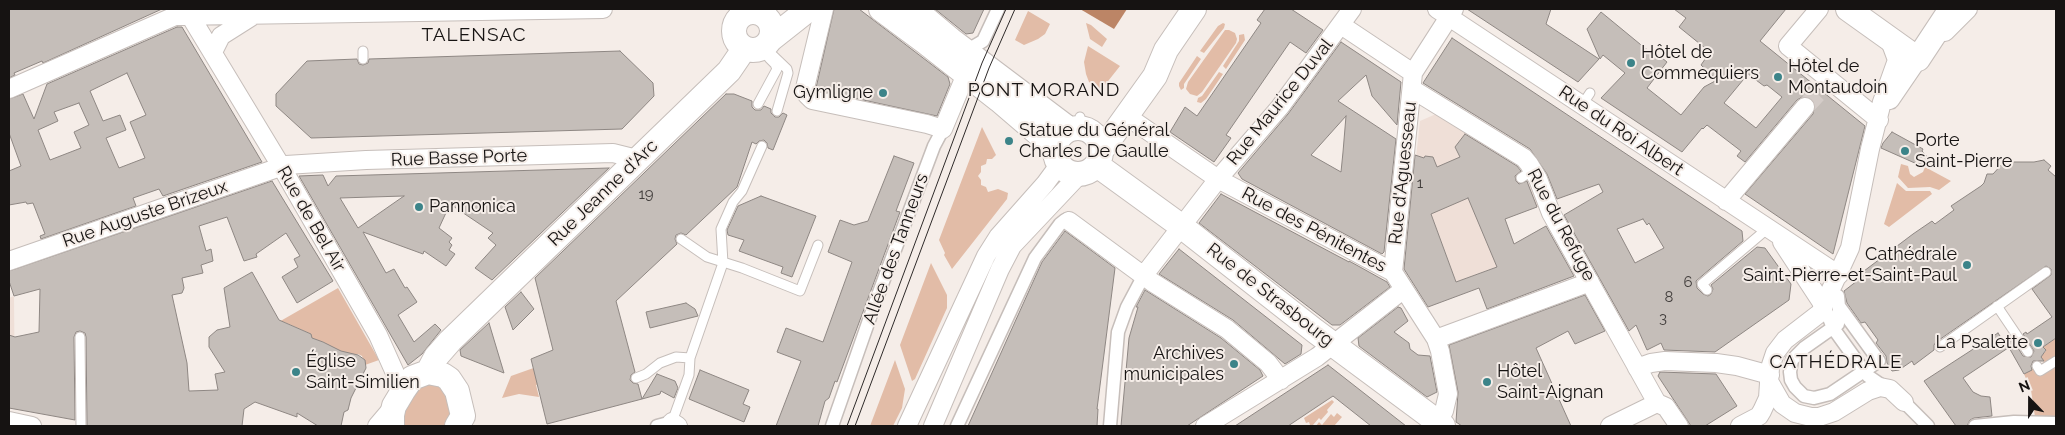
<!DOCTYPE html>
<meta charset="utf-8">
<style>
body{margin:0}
#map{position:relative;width:2065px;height:435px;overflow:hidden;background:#f5ede8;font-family:Raleway,sans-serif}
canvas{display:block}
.frame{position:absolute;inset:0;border:10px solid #161312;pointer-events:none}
.north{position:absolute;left:2005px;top:375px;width:50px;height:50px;-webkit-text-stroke:4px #f5ede8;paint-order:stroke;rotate:338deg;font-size:14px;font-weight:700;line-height:20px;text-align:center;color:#161312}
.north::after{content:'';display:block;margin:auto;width:18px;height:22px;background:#161312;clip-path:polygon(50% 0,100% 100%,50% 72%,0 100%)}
</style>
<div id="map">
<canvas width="2065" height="435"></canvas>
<div class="frame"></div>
<div class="north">N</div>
</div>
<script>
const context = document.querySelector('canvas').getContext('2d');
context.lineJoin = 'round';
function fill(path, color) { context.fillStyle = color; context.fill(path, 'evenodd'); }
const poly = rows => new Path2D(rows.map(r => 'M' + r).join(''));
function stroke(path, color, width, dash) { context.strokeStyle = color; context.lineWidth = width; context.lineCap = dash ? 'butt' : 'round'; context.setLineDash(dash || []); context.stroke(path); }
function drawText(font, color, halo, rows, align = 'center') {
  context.font = font + ' Raleway,sans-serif'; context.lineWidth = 4; context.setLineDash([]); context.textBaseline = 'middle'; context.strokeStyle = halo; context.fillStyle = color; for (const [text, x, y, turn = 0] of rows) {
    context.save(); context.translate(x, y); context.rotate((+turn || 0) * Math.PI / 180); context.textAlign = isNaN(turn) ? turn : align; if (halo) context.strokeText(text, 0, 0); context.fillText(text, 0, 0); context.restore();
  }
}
const built = poly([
 [1436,114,1514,164,1524,184,1533,182,1542,205,1505,219,1524,271,1502,279,1496,267,1456,282,1431,215,1410,212,1420,121],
 [14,296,15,409,9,408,9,298]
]);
const green = poly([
 [1028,11,1050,24,1045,34,1038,39,1024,45,1015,40],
 [1086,23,1091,25,1107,39,1102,47,1090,39],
 [1223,23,1225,24,1224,28,1204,53,1200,51,1218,26],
 [1225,30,1229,30,1235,33,1237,39,1236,43,1202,92,1197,96,1190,94,1186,89,1188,82],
 [1244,34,1245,40,1226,69,1223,66,1239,41,1239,35],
 [1088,46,1120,66,1101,90,1089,82,1086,74,1084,62],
 [1197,56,1201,59,1184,84,1184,88,1181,90,1179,86,1179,83],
 [1219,72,1223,74,1206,99,1201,103,1197,102,1198,98,1202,96],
 [982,127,996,155,992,159,987,159,986,164,981,166,981,172,978,176,981,180,981,185,986,187,988,192,998,189,1008,193,1007,199,952,269,944,255,945,253,939,240],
 [1901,164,1908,166,1910,174,1914,177,1923,172,1925,167,1951,181,1939,190,1930,187,1908,188,1898,177],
 [1897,183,1906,191,1930,191,1932,194,1889,227,1884,224],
 [931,263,947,295,947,308,915,379,912,381,900,345],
 [338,288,379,360,365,365,362,356,358,354,354,355,336,350,323,342,310,338,311,334,284,322,277,323],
 [2056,338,2056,417,2035,417,2031,390,2024,374,2044,362,2039,355,2042,355,2046,351,2043,347],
 [895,360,905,389,902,408,893,426,870,426],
 [542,365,545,382,536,385,539,397,519,394,502,398,511,376],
 [437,381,453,407,448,423,445,426,404,426,402,420,408,400,416,386],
 [1332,400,1334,402,1327,410,1328,412,1321,420,1319,418,1313,425,1310,425,1309,422,1306,423,1304,418],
 [1337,413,1342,417,1334,426,1316,426,1319,422,1322,425,1331,414,1334,417]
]);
const water = poly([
 [1080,9,1127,9,1114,29]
]);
const building = poly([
 [9,9,162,9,43,63,42,61,14,73,15,75,9,78,9,9],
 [834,9,859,9,948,77,950,84,937,116,817,90,816,88,834,9],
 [935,9,984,9,973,33,966,34,935,9],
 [1265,9,1291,9,1323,30,1306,53,1290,42,1226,135,1231,138,1214,162,1170,132,1185,107,1197,116,1261,23,1257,20,1265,9],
 [1467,9,1551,9,1546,24,1599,59,1578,82,1467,9],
 [1674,9,1786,9,1760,41,1865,126,1833,254,1745,194,1813,114,1815,104,1811,99,1802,97,1797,100,1745,162,1737,156,1741,151,1707,125,1703,129,1702,128,1682,152,1601,98,1625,73,1603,55,1600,59,1587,29,1601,12,1646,49,1656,55,1657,54,1667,62,1647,88,1681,115,1704,87,1717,80,1701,65,1710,52,1679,27,1686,18,1674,9],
 [1748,74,1764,86,1767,85,1782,97,1756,128,1724,103,1748,74],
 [177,27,182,27,262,162,163,196,159,189,133,198,136,206,41,239,40,236,45,234,33,203,27,204,26,202,9,205,9,171,21,166,9,133,9,99,23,94,34,119,47,84,177,27],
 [127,73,146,115,130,122,145,158,119,168,106,138,126,130,120,115,103,121,90,91,127,73],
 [79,103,89,125,74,132,81,148,50,160,38,130,58,121,54,112,79,103],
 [1452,38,1742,231,1743,241,1696,281,1697,288,1703,294,1708,296,1711,294,1713,289,1711,285,1757,247,1765,248,1791,284,1789,300,1715,352,1664,350,1661,343,1647,350,1636,325,1629,331,1564,215,1603,192,1599,184,1557,199,1547,174,1530,149,1423,83,1452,38],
 [1643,219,1647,225,1649,223,1664,248,1635,263,1617,229,1643,219],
 [1341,42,1401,82,1397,125,1372,96,1366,75,1338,101,1396,139,1384,252,1382,254,1242,179,1238,173,1288,114,1341,42],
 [1346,116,1343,152,1341,172,1311,155,1346,116],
 [620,51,653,83,654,96,622,129,311,138,276,106,276,94,307,61,357,59,359,64,363,65,368,63,369,59,620,51],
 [726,94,734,94,752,101,752,107,755,110,761,110,764,106,771,109,771,113,775,117,779,117,783,113,787,115,773,150,768,148,767,143,764,140,759,141,756,144,752,142,737,187,686,235,681,233,676,235,675,239,677,244,616,301,635,372,631,375,630,380,633,383,638,384,642,399,547,424,531,359,553,350,535,278,726,94],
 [1892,132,1923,149,1922,151,1929,158,1923,164,1917,164,1881,148,1883,143,1892,132],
 [1465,134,1517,166,1521,171,1515,176,1516,181,1519,184,1527,181,1528,184,1537,207,1505,219,1514,244,1546,226,1574,276,1487,309,1479,288,1428,307,1404,269,1415,155,1424,158,1425,156,1433,157,1437,167,1460,157,1455,147,1465,134],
 [1468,198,1497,267,1456,282,1431,214,1468,198],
 [894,156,914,163,896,211,900,212,837,382,835,381,829,398,825,401,818,426,776,426,801,361,777,352,786,328,823,342,852,262,828,252,840,220,854,225,868,221,894,156],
 [2044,160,2051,166,2048,170,2056,177,2056,338,2043,347,2046,350,2041,357,2044,361,2033,361,2031,366,2032,370,2024,374,2007,344,2013,340,2023,356,2031,357,2034,351,2023,334,2026,332,2027,334,2052,317,2032,289,2051,275,2051,269,2046,266,1936,342,1934,345,1934,350,1914,365,1912,361,1899,370,1892,371,1887,363,1886,356,1876,343,1878,340,1865,322,1861,323,1847,303,1844,291,1866,274,1864,271,1913,234,1932,221,1935,224,1954,210,1951,206,1981,186,1984,183,1987,174,1993,174,2004,162,2034,162,2044,160],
 [609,168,492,280,475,268,496,245,488,238,493,233,450,204,439,228,452,238,449,242,452,245,449,250,455,254,446,266,424,251,423,254,363,232,386,273,394,269,405,288,407,287,417,302,398,315,414,342,435,324,441,330,422,354,408,365,299,176,323,175,328,186,336,176,609,168],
 [404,196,358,228,340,198,404,196],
 [272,181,333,281,297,303,282,277,298,267,294,259,300,256,286,233,256,254,257,257,244,261,227,217,199,226,206,251,211,249,213,261,201,265,203,273,182,278,184,288,182,293,172,295,187,363,189,391,218,390,215,374,225,372,209,347,209,337,217,330,230,327,224,288,252,272,279,320,311,334,312,338,323,342,341,351,358,355,365,360,366,368,351,398,348,410,344,412,341,426,318,426,297,413,297,417,255,402,244,409,242,426,87,426,86,337,85,333,80,331,76,332,74,337,75,420,9,408,9,335,15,337,39,332,40,289,14,296,9,281,9,271,272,181],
 [1221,194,1349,262,1349,261,1360,267,1387,282,1390,287,1340,325,1332,325,1199,223,1221,194],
 [761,196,816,216,792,277,781,273,783,267,739,251,744,240,728,235,727,230,738,206,761,196],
 [1065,231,1115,268,1097,409,1098,409,1097,426,968,426,1042,262,1065,231],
 [1179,249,1302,345,1301,354,1285,364,1233,320,1159,274,1179,249],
 [1145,290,1221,338,1260,370,1263,376,1187,426,1121,426,1129,338,1138,307,1136,307,1145,290],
 [521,292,534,309,513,330,505,307,521,292],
 [1585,295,1605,331,1575,344,1568,331,1536,348,1571,426,1462,426,1456,422,1458,392,1449,345,1585,295],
 [686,303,695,309,698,316,650,328,646,312,686,303],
 [1398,307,1401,308,1408,321,1394,332,1409,343,1410,349,1418,355,1430,356,1437,392,1427,397,1359,346,1358,338,1398,307],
 [489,323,504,373,461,356,460,350,489,323],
 [1998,333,2008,348,1963,378,1973,392,1981,396,1990,397,1992,416,1974,418,1970,420,1967,426,1956,426,1924,381,1998,333],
 [1328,365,1406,426,1371,426,1333,396,1288,426,1235,426,1328,365],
 [700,370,749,390,743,404,750,407,744,422,689,399,700,370],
 [1660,372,1716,374,1737,406,1705,426,1691,426,1658,376,1660,372],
 [657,374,675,381,678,388,674,398,661,391,660,394,642,399,657,374]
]);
const minorTunnel = poly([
 [1805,107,1821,90]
]);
const service = poly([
 [764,47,787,69,788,73,777,111],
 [363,51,363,59],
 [758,104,777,69,775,64,769,58],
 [1582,105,1590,93],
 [1080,117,1081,128],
 [1521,178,1533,170],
 [681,239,707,257,742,268,800,291,818,245],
 [1707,290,1702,284,1767,229],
 [1997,306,2028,352],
 [80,337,81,426],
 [1940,347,2046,272],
 [2037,366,2040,371,2056,361],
 [636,378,646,374,660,363,676,357,690,358],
 [672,422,689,375,690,358,723,263,721,229,733,202,742,191,762,146]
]);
const pedestrian = poly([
 [966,51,983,41,998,9],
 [1838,296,1839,306,1838,324,1804,348,1792,360,1790,372,1791,380,1795,387,1804,396,1814,398,1830,394,1879,361,1839,306],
 [1824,306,1833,328,1864,371,1868,376,1884,387],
 [1904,402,1928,426],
 [657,426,672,422],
 [832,426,875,303,934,146,943,129],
 [957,426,1035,258,1060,224,1065,220,1069,221],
 [1110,426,1118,332,1127,307,1144,275],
 [1975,426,2014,422,2056,423]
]);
const minor = poly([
 [186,9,281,166,378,335,403,391],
 [742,9,746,13],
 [824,9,805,88,807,95,812,100,927,124,943,129,966,74],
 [1437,9,1839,275],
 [1819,9,1788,46,1879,120],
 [1341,25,1413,73],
 [1945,32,1968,9],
 [213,52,221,36,251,17],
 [9,89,175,16,603,9],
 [1412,89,1524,158,1529,164,1538,179,1551,213,1657,403],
 [1890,100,1918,59,1926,51],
 [1125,115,1218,179,1393,272,1436,339,1440,351,1448,394,1444,411,1437,421],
 [1726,201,1805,107],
 [1069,221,1152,282,1227,329,1268,363,1281,380],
 [1782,242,1824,306],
 [9,261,286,165,366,160,613,153,637,159],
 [1393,272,1413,73,1454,9],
 [1144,275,1218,179,1280,107,1352,9],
 [1436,339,1590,282],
 [1637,368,1651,363,1665,361,1716,363,1737,366,1770,375],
 [1770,383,1782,404,1795,413,1811,417,1819,417,1834,412,1868,391,1880,387,1890,389,1904,402],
 [1657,403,1666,407,1679,426],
 [9,421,32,426],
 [377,426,394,406],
 [671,426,672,422,678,426],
 [907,426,986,256,998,237,1045,184,1059,165],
 [933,426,1000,269,1012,246,1079,175],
 [1205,426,1317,357,1404,289],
 [1610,426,1657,403],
 [1740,426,1759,416,1762,411,1768,398,1770,368,1775,353,1785,340,1820,313,1850,248,1870,149,1882,102,1897,60,1890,41]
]);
const secondary = poly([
 [881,9,924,41,999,100,1055,148],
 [914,9,951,40,1069,129],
 [1848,9,1918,59,1951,9],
 '734 31a19 19 0 1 1 38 0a19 19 0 1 1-38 0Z',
 [771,39,809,9],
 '1055 151a23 23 0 1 1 46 0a23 23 0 1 1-46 0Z',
 [1102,150,1155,76,1166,50,1194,9],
 [1097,165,1181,226,1315,331,1443,426],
 [428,372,436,357,450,341,729,71,744,49],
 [392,426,392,415,394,406,403,391,412,378,428,372,443,375,449,379,457,391,463,416,457,426]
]);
const tram = poly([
 [847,426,982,63,1006,9],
 [855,426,989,68,1015,9]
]);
const markers = [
 [1631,63,5,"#3c8489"],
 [1778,77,5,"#3c8489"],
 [883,93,5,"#3c8489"],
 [1009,141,5,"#3c8489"],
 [1905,151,5,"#3c8489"],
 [419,207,5,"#3c8489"],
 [1967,265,5,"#3c8489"],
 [2038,343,5,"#3c8489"],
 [1234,364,5,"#3c8489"],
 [296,372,5,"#3c8489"],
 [1487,382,5,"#3c8489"]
];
const numberNames = [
 ["1",1420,183],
 ["19",646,194],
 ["6",1688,282],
 ["8",1669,297],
 ["3",1663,318]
];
const poiNames = [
 ["Hôtel de",1641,53],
 ["Commequiers",1641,74],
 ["Hôtel de",1788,67],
 ["Montaudoin",1788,88],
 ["Gymligne",873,93,"right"],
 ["Statue du Général",1019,131],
 ["Charles De Gaulle",1019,152],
 ["Porte",1915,141],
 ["Saint-Pierre",1915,162],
 ["Pannonica",429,207],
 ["Cathédrale",1957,255,"right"],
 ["Saint-Pierre-et-Saint-Paul",1957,276,"right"],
 ["La Psalette",2028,343,"right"],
 ["Archives",1224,354,"right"],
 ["municipales",1224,375,"right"],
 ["Église",306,362],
 ["Saint-Similien",306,383],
 ["Hôtel",1497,372],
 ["Saint-Aignan",1497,393]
];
const streetNames = [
 ["Rue Maurice Duval",1280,102,-51],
 ["Rue du Roi Albert",1621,131,34],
 ["Rue Basse Porte",459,158,-2],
 ["Rue d'Aguesseau",1403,173,-84],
 ["Rue Jeanne d'Arc",603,193,-44],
 ["Rue Auguste Brizeux",145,214,-19],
 ["Rue de Bel Air",311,219,60],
 ["Rue du Refuge",1561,225,62],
 ["Rue des Pénitentes",1314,230,28],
 ["Allée des Tanneurs",896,249,-70],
 ["Rue de Strasbourg",1270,295,38]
];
const neighbourhoodNames = [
 ["TALENSAC",474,35],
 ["PONT MORAND",1044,90],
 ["CATHÉDRALE",1836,362]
];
fill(built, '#efdfd7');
fill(green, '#e2bca7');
fill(water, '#bc8566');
fill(building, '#c5beb9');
stroke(building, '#8e8783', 1);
stroke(minorTunnel, '#d4ccc8', 18, [18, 9]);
stroke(service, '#c6beba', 11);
stroke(pedestrian, '#c6beba', 15);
stroke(minor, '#c6beba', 20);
stroke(secondary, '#c6beba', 26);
stroke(service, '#fff', 9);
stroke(pedestrian, '#fff', 12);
stroke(minor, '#fff', 18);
stroke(secondary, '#fff', 24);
stroke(tram, '#2e2a29', 1);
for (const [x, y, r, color] of markers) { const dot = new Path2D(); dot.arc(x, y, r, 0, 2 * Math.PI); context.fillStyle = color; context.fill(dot); stroke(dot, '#f5ede8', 2); }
drawText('15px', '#423e3c', null, numberNames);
drawText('18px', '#161312', '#f5ede8', poiNames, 'left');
drawText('18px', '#161312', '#f5ede8', streetNames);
context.letterSpacing = '1px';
drawText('19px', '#161312', '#f5ede8', neighbourhoodNames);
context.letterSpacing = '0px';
</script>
